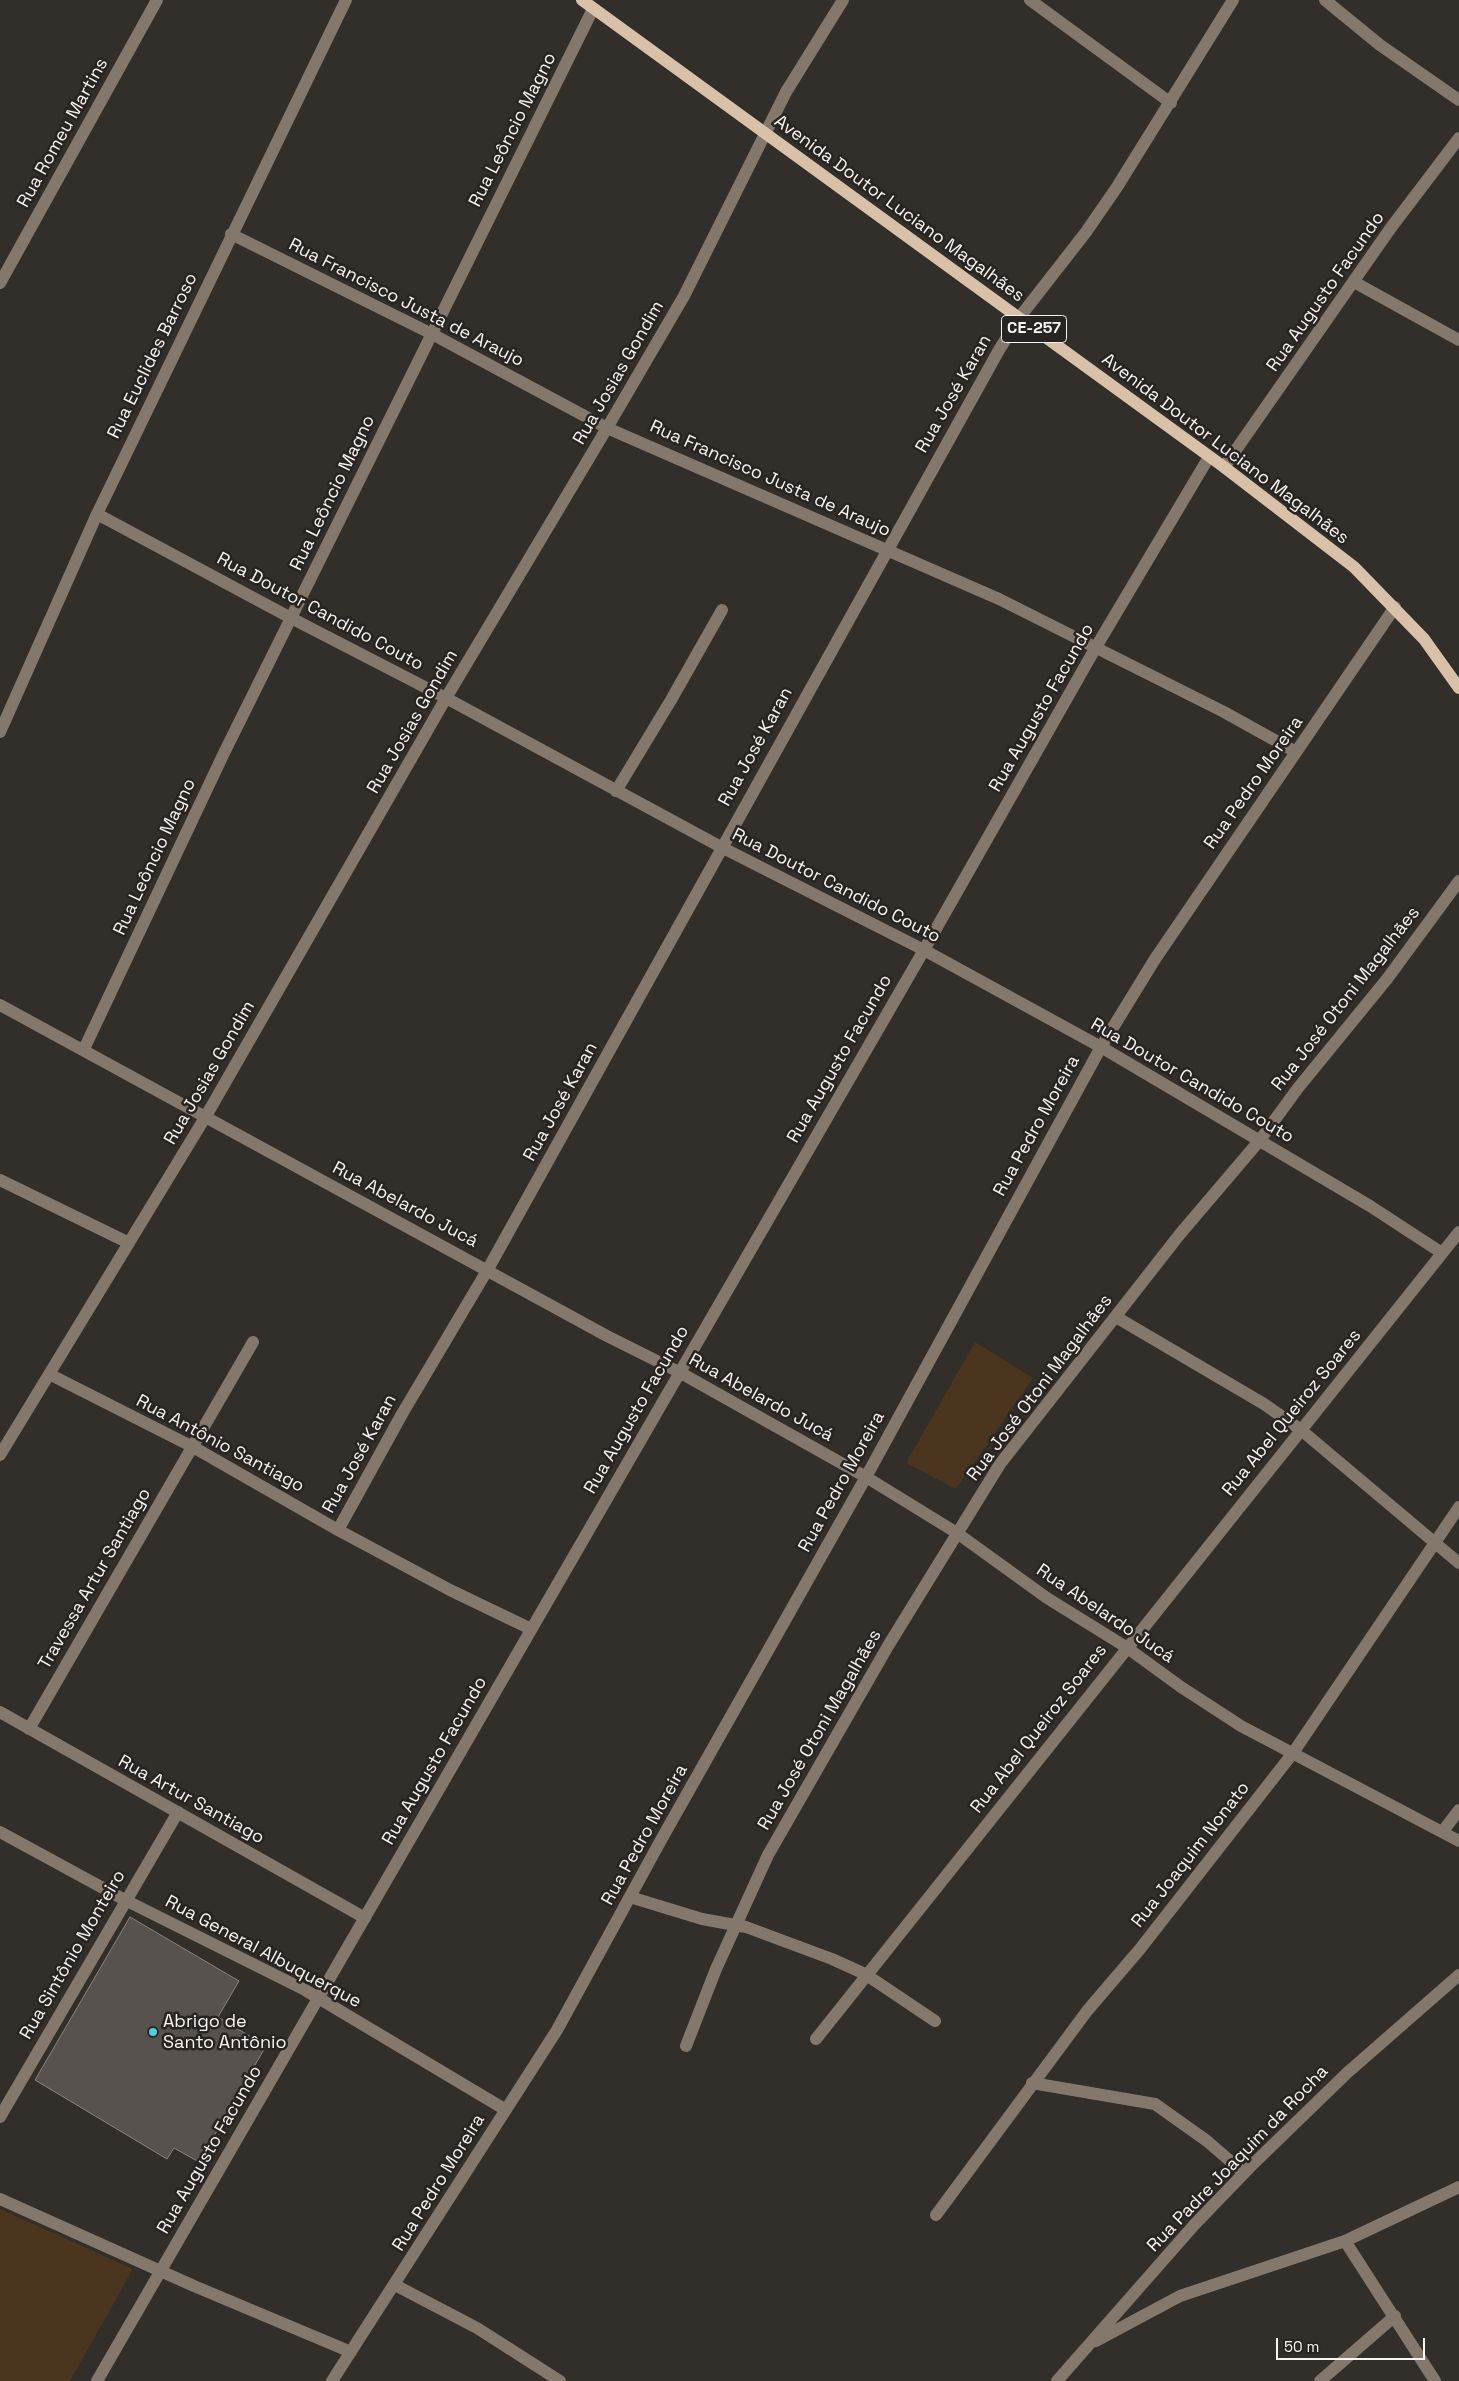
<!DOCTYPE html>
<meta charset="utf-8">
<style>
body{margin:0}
#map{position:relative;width:1459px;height:2381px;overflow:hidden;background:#322e2a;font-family:"Space Grotesk",sans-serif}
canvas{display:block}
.scale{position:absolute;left:1276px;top:2338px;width:149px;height:22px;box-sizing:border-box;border:2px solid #f7f4f1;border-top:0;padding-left:6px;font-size:15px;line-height:18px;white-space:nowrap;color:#f7f4f1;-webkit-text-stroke:4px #282421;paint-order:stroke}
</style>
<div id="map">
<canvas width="1459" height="2381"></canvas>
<div class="scale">50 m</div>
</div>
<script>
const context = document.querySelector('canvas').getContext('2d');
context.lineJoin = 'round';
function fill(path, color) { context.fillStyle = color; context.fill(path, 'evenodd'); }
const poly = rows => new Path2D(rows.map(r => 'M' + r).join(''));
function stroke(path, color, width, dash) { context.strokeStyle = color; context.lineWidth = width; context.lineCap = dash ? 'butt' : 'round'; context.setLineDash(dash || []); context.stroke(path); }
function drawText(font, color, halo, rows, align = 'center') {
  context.font = font + ' "Space Grotesk",sans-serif'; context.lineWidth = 5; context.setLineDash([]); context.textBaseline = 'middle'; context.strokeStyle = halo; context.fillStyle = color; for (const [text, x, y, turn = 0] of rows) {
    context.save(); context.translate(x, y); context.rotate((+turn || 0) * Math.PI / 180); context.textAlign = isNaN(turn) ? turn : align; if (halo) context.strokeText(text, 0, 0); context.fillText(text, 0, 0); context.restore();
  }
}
const green = poly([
 [975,1342,1033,1378,956,1489,906,1463],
 [0,2209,133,2269,70,2381,0,2381]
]);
const building = poly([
 [130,1917,239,1981,218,2017,266,2046,199,2162,174,2148,167,2159,35,2080,130,1917]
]);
const minor = poly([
 [1030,0,1171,103],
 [1325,0,1380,45,1459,100],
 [231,234,432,334,607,428,999,599,1224,712,1296,752],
 [1354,282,1459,340],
 [0,283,157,0],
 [1224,467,1390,229,1459,138],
 [97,514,291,618,446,698,721,847,924,950,1101,1047,1370,1206,1442,1253],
 [0,732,97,514,346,0],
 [616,791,671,700,722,610],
 [0,1005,607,1336,679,1372,866,1477,957,1533,1047,1598,1126,1647,1181,1687,1241,1726,1459,1841],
 [84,1049,224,753,593,9],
 [0,1180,129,1243],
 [1116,1317,1264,1404,1301,1430,1459,1563],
 [49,1374,193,1447,338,1530,450,1590,531,1629],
 [0,1455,206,1116,446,698,607,428,684,296,786,92,843,0],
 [338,1530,402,1414,488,1269,999,350,1019,318,1086,232,1117,187,1233,0],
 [0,1712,365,1918],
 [29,1729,253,1342],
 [1443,1831,1459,1810],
 [0,1832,125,1900,305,1990,506,2110],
 [630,1897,702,1919,746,1927,832,1959,865,1974,935,2021],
 [816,2039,1459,1232],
 [686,2046,716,1969,768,1855,888,1646,1000,1464,1180,1234,1260,1140,1298,1088,1387,979,1459,881],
 [1032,2083,1155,2104,1207,2141,1244,2173],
 [0,2117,178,1812],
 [0,2199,194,2286,351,2352],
 [936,2215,1087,2011,1140,1949,1293,1753,1459,1507],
 [1345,2241,1435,2381],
 [395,2285,477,2328,560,2381],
 [1096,2341,1180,2296,1345,2241,1459,2187],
 [97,2381,924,950,1096,647,1209,457],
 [332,2381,557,2030,661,1840,866,1477,1101,1047,1155,959,1395,607],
 [1057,2381,1195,2224,1250,2167,1347,2073,1459,1975],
 [1320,2381,1395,2316]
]);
const major = poly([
 [582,0,1224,467,1354,567,1424,639,1459,688]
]);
const markers = [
 [153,2032,5,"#57c9e2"]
];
const shields = [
 [1034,329,65]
];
const shieldNames = [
 ["CE-257",1034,329]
];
const streetNames = [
 ["Rua Leôncio Magno",513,130,-63],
 ["Rua Romeu Martins",63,133,-61],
 ["Avenida Doutor Luciano Magalhães",899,209,36],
 ["Rua Augusto Facundo",1326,292,-55],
 ["Rua Francisco Justa de Araujo",406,303,27],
 ["Rua Euclides Barroso",153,356,-64],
 ["Rua Josias Gondim",619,373,-60],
 ["Rua José Karan",954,394,-60],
 ["Avenida Doutor Luciano Magalhães",1225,449,37],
 ["Rua Francisco Justa de Araujo",770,479,24],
 ["Rua Leôncio Magno",333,493,-64],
 ["Rua Doutor Candido Couto",320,612,28],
 ["Rua Augusto Facundo",1042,708,-60],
 ["Rua Josias Gondim",413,722,-60],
 ["Rua José Karan",756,747,-61],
 ["Rua Pedro Moreira",1254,783,-55],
 ["Rua Leôncio Magno",155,857,-65],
 ["Rua Doutor Candido Couto",836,886,27],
 ["Rua José Otoni Magalhães",1346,999,-52],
 ["Rua Augusto Facundo",840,1059,-60],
 ["Rua Josias Gondim",210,1073,-60],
 ["Rua Doutor Candido Couto",1192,1081,30],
 ["Rua José Karan",561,1102,-61],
 ["Rua Pedro Moreira",1037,1126,-61],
 ["Rua Abelardo Jucá",405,1205,28],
 ["Rua José Otoni Magalhães",1040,1388,-53],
 ["Rua Abelardo Jucá",761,1398,29],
 ["Rua Augusto Facundo",637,1410,-60],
 ["Rua Abel Queiroz Soares",1292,1413,-51],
 ["Rua Antônio Santiago",220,1444,28],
 ["Rua José Karan",360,1454,-61],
 ["Rua Pedro Moreira",842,1482,-61],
 ["Travessa Artur Santiago",95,1579,-60],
 ["Rua Abelardo Jucá",1105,1614,34],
 ["Rua Abel Queiroz Soares",1039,1729,-52],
 ["Rua José Otoni Magalhães",820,1730,-60],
 ["Rua Augusto Facundo",435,1761,-60],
 ["Rua Artur Santiago",191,1800,29],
 ["Rua Pedro Moreira",645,1835,-61],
 ["Rua Joaquim Nonato",1191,1855,-52],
 ["Rua General Albuquerque",263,1952,28],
 ["Rua Sintônio Monteiro",73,1955,-60],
 ["Rua Augusto Facundo",210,2150,-60],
 ["Rua Padre Joaquim da Rocha",1238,2159,-46],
 ["Rua Pedro Moreira",439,2183,-58]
];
const poiNames = [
 ["Abrigo de",163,2022],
 ["Santo Antônio",163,2043]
];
fill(green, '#4c351e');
fill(building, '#57524e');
stroke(building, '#898480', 1);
stroke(minor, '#84786c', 12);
stroke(major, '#d9c0a9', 12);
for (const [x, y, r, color] of markers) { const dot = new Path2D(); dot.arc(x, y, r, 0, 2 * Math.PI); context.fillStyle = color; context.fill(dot); stroke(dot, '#282421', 2); }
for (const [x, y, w] of shields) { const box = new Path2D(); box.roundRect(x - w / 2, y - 13.5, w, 27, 4); context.fillStyle = '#282421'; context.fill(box); stroke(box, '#f7f4f1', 1); }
drawText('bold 16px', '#f7f4f1', null, shieldNames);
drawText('18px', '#f7f4f1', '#282421', streetNames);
drawText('18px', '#f7f4f1', '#282421', poiNames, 'left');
</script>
